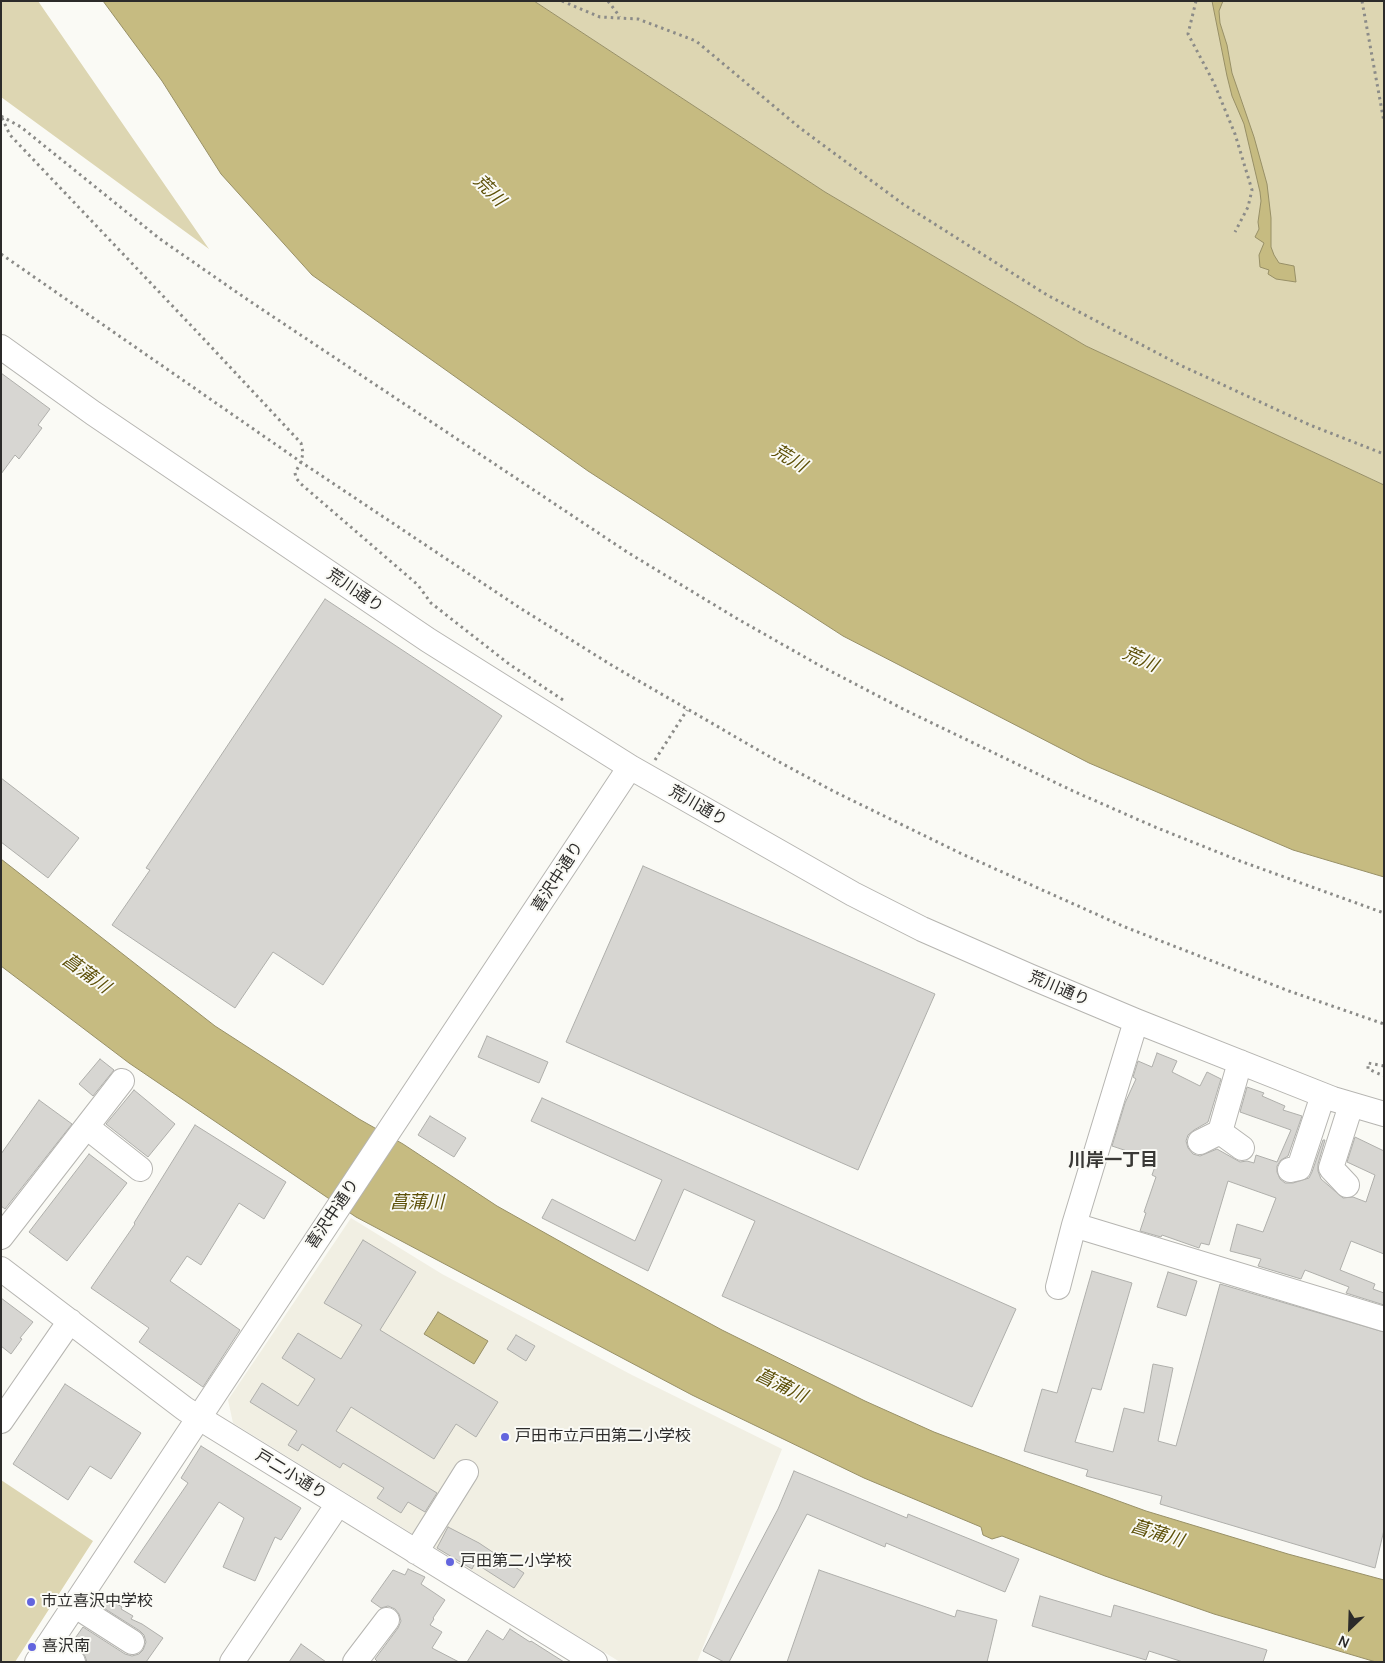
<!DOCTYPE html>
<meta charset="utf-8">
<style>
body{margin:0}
#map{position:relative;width:1385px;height:1663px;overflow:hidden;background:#fafaf5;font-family:Manrope,sans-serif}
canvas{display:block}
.frame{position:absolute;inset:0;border:2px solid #2c2b2a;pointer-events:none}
.north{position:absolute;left:1325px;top:1603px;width:50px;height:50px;-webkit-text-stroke:4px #fafaf5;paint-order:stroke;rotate:204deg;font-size:14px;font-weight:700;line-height:20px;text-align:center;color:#2c2b2a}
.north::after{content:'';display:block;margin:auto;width:18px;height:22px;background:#2c2b2a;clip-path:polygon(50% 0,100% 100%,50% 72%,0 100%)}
</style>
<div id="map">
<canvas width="1385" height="1663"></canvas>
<div class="frame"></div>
<div class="north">N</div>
</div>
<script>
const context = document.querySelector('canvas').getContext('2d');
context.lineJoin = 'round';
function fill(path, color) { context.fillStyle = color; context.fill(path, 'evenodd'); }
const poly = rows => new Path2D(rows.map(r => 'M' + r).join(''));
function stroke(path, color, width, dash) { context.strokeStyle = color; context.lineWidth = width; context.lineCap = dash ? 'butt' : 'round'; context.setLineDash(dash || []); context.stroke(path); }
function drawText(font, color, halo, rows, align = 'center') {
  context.font = font + ' Manrope,"Noto Sans JP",sans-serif'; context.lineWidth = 4; context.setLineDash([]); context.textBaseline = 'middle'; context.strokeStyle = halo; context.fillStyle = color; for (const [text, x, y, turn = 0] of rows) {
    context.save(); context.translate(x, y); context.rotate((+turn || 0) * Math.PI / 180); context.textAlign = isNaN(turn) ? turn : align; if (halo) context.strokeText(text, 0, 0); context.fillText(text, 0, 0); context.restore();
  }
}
const built = poly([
 [351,1218,442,1274,632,1375,782,1449,697,1662,620,1662,233,1423,228,1400]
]);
const green = poly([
 [1,1,38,1,209,249,1,97],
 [534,1,1384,1,1384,485,1086,346,825,192],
 [1,1480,93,1541,15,1662,1,1662]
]);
const water = poly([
 [103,1,534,1,825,192,1086,346,1384,485,1384,877,1293,850,1089,763,843,636,588,471,312,275,221,174,162,81,103,1],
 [1212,1,1223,1,1219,11,1220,23,1227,45,1232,73,1254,137,1267,184,1271,218,1271,247,1274,255,1279,263,1294,266,1296,282,1276,279,1268,274,1269,270,1260,267,1259,255,1264,243,1255,237,1259,229,1258,222,1261,201,1260,192,1244,124,1232,96,1227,76,1212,1],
 [1,859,215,1026,359,1119,403,1144,497,1206,595,1261,722,1330,865,1401,934,1432,1039,1472,1146,1511,1288,1554,1384,1580,1384,1662,1376,1662,1214,1614,1105,1576,1002,1536,992,1539,983,1535,981,1527,864,1478,692,1395,356,1217,129,1063,1,966,1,859],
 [438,1312,488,1341,474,1364,424,1334,438,1312]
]);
const building = poly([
 [1,373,50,409,38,425,42,428,19,459,15,455,1,474,1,373],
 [325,599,502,716,323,985,273,952,235,1008,112,925,150,870,146,868,325,599],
 [1,778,79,838,48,878,1,842,1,778],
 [643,866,935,994,858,1170,566,1042,643,866],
 [487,1036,548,1062,539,1083,478,1057,487,1036],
 [1157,1053,1177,1061,1172,1072,1200,1086,1207,1072,1221,1079,1208,1122,1194,1130,1188,1135,1186,1141,1188,1148,1193,1154,1200,1156,1217,1149,1240,1162,1247,1161,1254,1163,1256,1155,1277,1162,1291,1130,1240,1112,1247,1087,1264,1093,1262,1096,1285,1106,1283,1110,1302,1116,1288,1156,1281,1160,1277,1166,1277,1172,1280,1179,1285,1183,1293,1183,1309,1178,1312,1172,1323,1140,1325,1140,1318,1164,1318,1171,1321,1179,1343,1198,1353,1197,1366,1202,1375,1175,1347,1162,1355,1137,1384,1151,1384,1254,1351,1241,1340,1270,1375,1284,1373,1289,1384,1293,1384,1305,1346,1293,1349,1287,1305,1270,1301,1279,1258,1266,1261,1259,1230,1251,1237,1224,1263,1232,1276,1198,1228,1181,1209,1245,1201,1243,1199,1248,1162,1235,1161,1237,1140,1231,1146,1213,1144,1212,1156,1177,1152,1175,1157,1161,1112,1146,1125,1103,1136,1079,1133,1077,1138,1061,1152,1067,1157,1053],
 [100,1059,114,1070,93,1096,79,1084,100,1059],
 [134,1090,175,1124,148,1157,106,1124,134,1090],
 [542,1098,1016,1309,972,1407,722,1296,755,1221,684,1189,648,1271,542,1218,552,1199,635,1241,662,1180,531,1121,542,1098],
 [39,1100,72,1124,5,1209,1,1206,1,1154,39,1100],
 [430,1116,466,1138,454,1157,418,1135,430,1116],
 [195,1125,286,1182,264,1219,239,1203,201,1265,187,1256,170,1281,240,1330,203,1387,139,1342,149,1328,91,1288,135,1224,134,1223,195,1125],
 [89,1154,127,1183,67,1261,29,1232,89,1154],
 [363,1240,416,1272,380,1330,498,1402,476,1437,456,1424,434,1459,351,1407,336,1431,437,1493,425,1512,408,1502,401,1513,377,1498,384,1488,343,1463,340,1468,302,1444,298,1451,288,1445,297,1431,250,1402,262,1383,298,1406,315,1379,282,1358,298,1333,341,1359,362,1325,324,1303,363,1240],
 [1092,1271,1132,1283,1101,1390,1092,1388,1075,1442,1113,1452,1124,1408,1144,1413,1153,1364,1173,1368,1158,1441,1176,1446,1220,1284,1384,1332,1384,1530,1375,1568,1160,1504,1162,1496,1086,1476,1088,1470,1024,1451,1042,1389,1057,1393,1092,1271],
 [1168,1272,1197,1281,1186,1316,1157,1307,1168,1272],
 [1,1298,33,1322,20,1338,22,1339,11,1354,1,1346,1,1298],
 [516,1335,535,1346,526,1361,507,1349,516,1335],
 [65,1384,141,1433,111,1479,90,1466,68,1500,13,1464,65,1384],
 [201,1446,301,1508,281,1540,275,1537,255,1581,223,1567,244,1518,219,1502,165,1583,134,1562,188,1483,181,1478,201,1446],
 [794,1471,907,1518,908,1514,1019,1559,1005,1592,886,1543,885,1547,807,1514,729,1662,724,1662,703,1651,778,1509,794,1471],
 [448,1527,479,1543,524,1573,514,1588,475,1563,472,1569,437,1548,448,1527],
 [408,1569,425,1577,421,1584,445,1600,433,1618,434,1619,430,1625,442,1632,432,1648,459,1662,378,1662,375,1659,398,1628,401,1621,399,1614,395,1609,388,1606,381,1608,371,1601,393,1570,405,1575,408,1569],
 [819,1570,955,1617,957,1610,997,1620,987,1662,787,1662,819,1570],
 [104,1596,122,1607,121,1609,133,1616,131,1619,142,1624,163,1638,146,1662,87,1662,85,1656,81,1651,71,1644,83,1627,125,1654,132,1656,139,1654,143,1650,146,1642,144,1635,140,1631,99,1605,104,1596],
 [1040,1596,1111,1617,1114,1605,1267,1650,1263,1662,1183,1662,1149,1651,1146,1660,1032,1626,1040,1596],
 [510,1629,530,1642,531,1641,564,1662,467,1662,487,1630,503,1640,510,1629],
 [301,1644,326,1662,289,1662,301,1644]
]);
const path = poly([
 [562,1,600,17,638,19,696,41,800,128,903,204,1047,295,1180,365,1310,425,1384,454],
 [608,1,620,17],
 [1196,1,1188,34,1214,83,1235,134,1252,190,1248,207,1235,232],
 [1362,1,1384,122],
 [1,116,21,127,160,239,248,300,627,552,736,618,817,664,905,710,1073,791,1155,827,1240,861,1384,913],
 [2,118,10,135,201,336,301,443,303,453,301,462,295,473,296,478,301,484,418,585,431,603,509,664,563,700],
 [1,254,301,462,520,608,613,666,772,758,833,791,962,854,1125,927,1289,991,1384,1024],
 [655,760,687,710],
 [1384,1066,1368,1063,1368,1069,1384,1076]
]);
const minor = poly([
 [1,347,93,413,428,640,630,767,853,894,922,929,1029,976,1136,1021,1333,1099,1384,1114],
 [1240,1062,1220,1132,1242,1148],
 [88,1128,140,1169],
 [1200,1142,1220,1132],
 [1290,1170,1299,1168,1323,1095],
 [1347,1185,1331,1168,1351,1105],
 [1074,1225,1384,1319],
 [1,1237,122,1081],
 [1,1269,185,1409,595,1662],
 [1058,1287,1074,1225,1136,1021],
 [1,1421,70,1321],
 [416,1552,466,1472],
 [74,1605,132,1642],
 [48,1645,73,1662],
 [37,1662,630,767],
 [232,1662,338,1504],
 [355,1662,387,1620]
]);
const markers = [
 [505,1437,5,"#6365de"],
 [450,1562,5,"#6365de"],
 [31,1602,5,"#6365de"],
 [32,1647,5,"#6365de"]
];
const streetNames = [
 ["荒川通り",355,591,34],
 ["荒川通り",698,806,30],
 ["喜沢中通り",558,877,-57],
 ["荒川通り",1059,989,23],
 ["喜沢中通り",333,1214,-56],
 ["戸二小通り",291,1475,31]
];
const poiNames = [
 ["戸田市立戸田第二小学校",515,1437],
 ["戸田第二小学校",460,1562],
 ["市立喜沢中学校",41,1602],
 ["喜沢南",42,1647]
];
const waterNames = [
 ["荒川",489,191,45],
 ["荒川",789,459,31],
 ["荒川",1140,660,24],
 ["菖蒲川",86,974,36],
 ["菖蒲川",417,1203],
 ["菖蒲川",781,1386,26],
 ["菖蒲川",1157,1534,17]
];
const neighbourhoodNames = [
 ["川岸一丁目",1113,1161]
];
fill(built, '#f1efe3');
fill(green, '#ddd6b2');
fill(water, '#c6bb81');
stroke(water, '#989067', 1);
fill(building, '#d7d6d2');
stroke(building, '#afafab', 1);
stroke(minor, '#b6b5b1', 26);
stroke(path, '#8b8b88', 3, [2.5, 4]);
stroke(minor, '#fff', 24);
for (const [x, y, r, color] of markers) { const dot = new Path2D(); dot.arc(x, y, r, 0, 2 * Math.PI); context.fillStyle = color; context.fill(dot); stroke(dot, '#fafaf5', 2); }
drawText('16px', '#2c2b2a', '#fafaf5', streetNames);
drawText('16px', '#2c2b2a', '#fafaf5', poiNames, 'left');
drawText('italic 18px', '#5d5008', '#fafaf5', waterNames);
drawText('bold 18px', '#393835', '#fafaf5', neighbourhoodNames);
</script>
